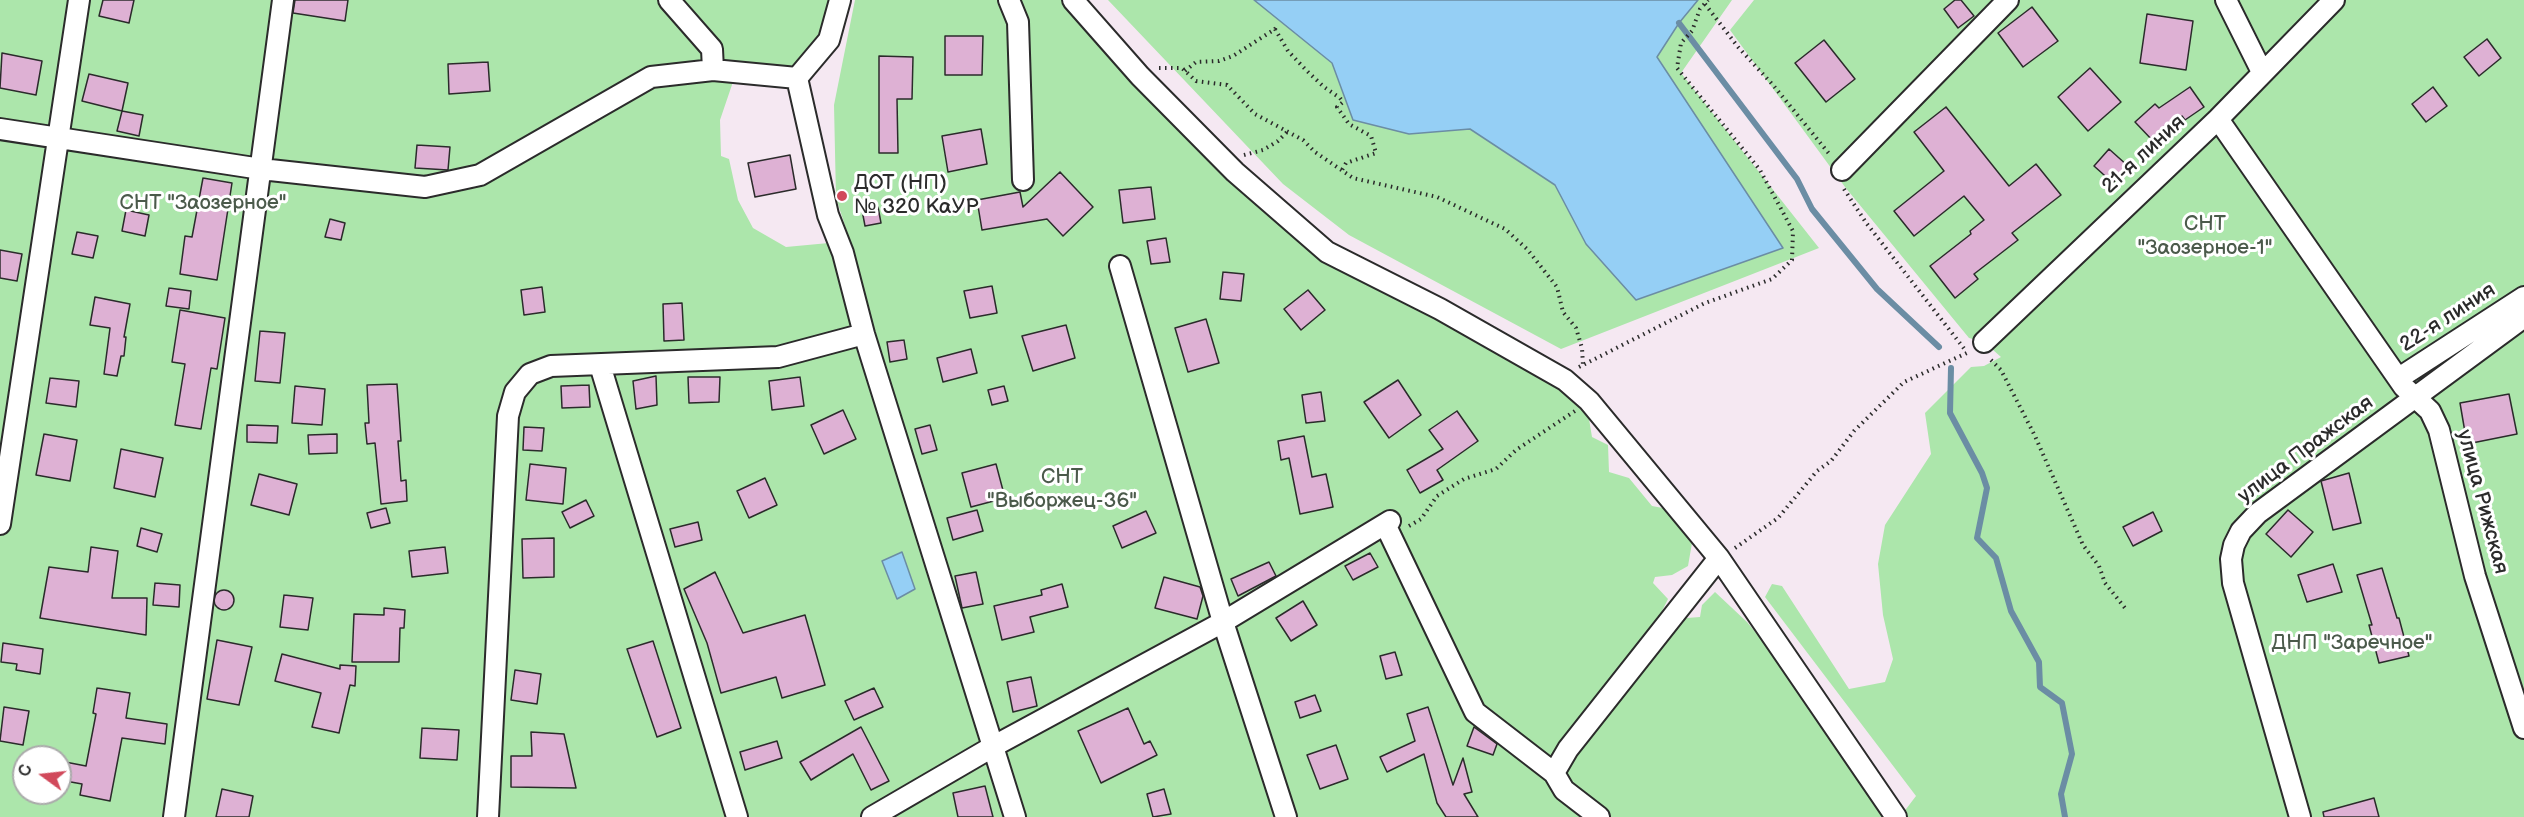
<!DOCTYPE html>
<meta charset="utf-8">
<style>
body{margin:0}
#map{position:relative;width:2524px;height:817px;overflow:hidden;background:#f5e8f2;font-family:"Balsamiq Sans",sans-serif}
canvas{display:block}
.north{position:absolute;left:12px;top:745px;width:60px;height:60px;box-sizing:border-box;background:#fff;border:2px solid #aaa;border-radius:50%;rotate:285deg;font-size:16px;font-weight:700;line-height:24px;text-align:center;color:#2b2b2b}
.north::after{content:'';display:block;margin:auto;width:21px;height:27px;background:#d1495b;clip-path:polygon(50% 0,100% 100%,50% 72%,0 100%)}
</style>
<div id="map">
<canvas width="2524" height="817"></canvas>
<div class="north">С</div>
</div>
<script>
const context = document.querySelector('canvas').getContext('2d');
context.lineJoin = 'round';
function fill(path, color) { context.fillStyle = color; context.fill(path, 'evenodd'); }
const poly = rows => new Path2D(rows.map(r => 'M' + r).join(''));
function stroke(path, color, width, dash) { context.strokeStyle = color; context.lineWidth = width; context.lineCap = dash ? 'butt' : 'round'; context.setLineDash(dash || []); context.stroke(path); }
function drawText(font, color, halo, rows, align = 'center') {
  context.font = font + ' "Balsamiq Sans",sans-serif'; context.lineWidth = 6; context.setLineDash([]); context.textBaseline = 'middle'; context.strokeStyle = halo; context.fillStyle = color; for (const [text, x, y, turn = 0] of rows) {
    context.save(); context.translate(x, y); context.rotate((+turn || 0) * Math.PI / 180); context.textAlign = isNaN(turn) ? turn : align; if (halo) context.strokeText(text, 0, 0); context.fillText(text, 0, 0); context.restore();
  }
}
const green = poly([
 [0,0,840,0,797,78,736,73,720,120,721,156,729,159,738,200,753,228,786,247,850,241,836,198,834,105,855,0,1073,0,1327,252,1557,376,1588,413,1592,437,1608,445,1609,472,1629,478,1652,506,1668,509,1692,543,1688,566,1672,575,1655,577,1653,583,1668,599,1653,629,1687,618,1700,617,1702,605,1715,592,1747,622,1785,668,1886,817,0,817],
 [24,757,60,757,60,793,24,793],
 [1108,0,1732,0,1681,73,1819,248,1561,349,1349,235,1283,184],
 [1754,0,2524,0,2524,817,1900,817,1916,796,1765,597,1772,584,1782,586,1849,689,1885,682,1893,659,1883,615,1878,564,1885,525,1931,454,1925,413,1971,367,1984,366,2001,357,1984,342,1969,338,1845,187,1730,30]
]);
const water = poly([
 [1254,0,1698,0,1679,23,1657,57,1783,248,1636,300,1586,244,1555,185,1470,129,1409,134,1353,120,1332,63,1254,0],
 [902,552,915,589,897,599,882,561,902,552]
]);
const stream = poly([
 [1679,23,1797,179,1812,209,1877,289,1939,347],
 [1951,368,1950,413,1982,473,1987,488,1977,538,1996,558,2011,611,2039,662,2040,687,2062,703,2072,754,2061,794,2065,817]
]);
const building = poly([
 [103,0,134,0,129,23,99,16,103,0],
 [295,0,348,0,345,21,293,13,295,0],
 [1955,0,1961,0,1974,16,1958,28,1944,9,1955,0],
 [2032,7,2058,41,2023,67,1998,33,2032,7],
 [2147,14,2193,21,2186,70,2140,63,2147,14],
 [945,36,983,36,982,75,945,75,945,36],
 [2487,39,2501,58,2479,76,2464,57,2487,39],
 [1824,40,1855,79,1826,102,1795,63,1824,40],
 [2,53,42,61,36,95,0,88,2,53],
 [879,56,913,57,912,99,897,99,898,153,879,153,879,56],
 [488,62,490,91,449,94,448,64,488,62],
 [2090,68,2121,102,2088,131,2058,97,2090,68],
 [89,74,128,83,122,111,82,101,89,74],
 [2190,87,2204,107,2185,120,2182,116,2154,142,2135,122,2155,104,2159,108,2190,87],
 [2433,87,2447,106,2426,122,2412,104,2433,87],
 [1946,107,2009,186,2036,164,2061,195,2012,233,2018,240,1974,274,1978,279,1955,298,1930,266,1971,234,1970,231,1984,220,1964,196,1914,236,1894,211,1944,171,1914,132,1946,107],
 [122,111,143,115,139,136,117,131,122,111],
 [981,129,987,164,948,172,942,136,981,129],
 [417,145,450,147,448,170,415,168,417,145],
 [2109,149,2128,166,2113,183,2094,166,2109,149],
 [790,155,796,189,755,197,748,163,790,155],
 [1060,172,1093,207,1063,236,1047,219,982,230,977,200,1020,192,1023,207,1060,172],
 [203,178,232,183,217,280,180,274,185,236,192,237,203,178],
 [1151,187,1155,219,1123,223,1119,190,1151,187],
 [878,207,881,223,865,226,862,210,878,207],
 [126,210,149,215,145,236,122,231,126,210],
 [330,219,345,223,341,240,325,237,330,219],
 [77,232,98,236,93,258,72,254,77,232],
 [1166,238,1170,262,1151,264,1147,241,1166,238],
 [0,250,22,254,17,281,0,278,0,250],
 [1223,272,1244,274,1241,301,1220,299,1223,272],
 [992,286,997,313,970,318,964,291,992,286],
 [542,287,545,312,524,315,521,290,542,287],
 [169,288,191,291,189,309,166,306,169,288],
 [1308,290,1325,310,1301,330,1284,309,1308,290],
 [95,297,130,304,124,337,126,337,124,356,121,356,117,376,104,374,110,328,90,325,95,297],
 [682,303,684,340,664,341,663,304,682,303],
 [180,310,225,318,217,369,211,368,201,429,175,425,185,364,172,362,180,310],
 [1206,319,1219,363,1188,372,1175,328,1206,319],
 [1066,325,1075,358,1033,371,1022,336,1066,325],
 [260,331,285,333,280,383,255,381,260,331],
 [904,340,907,359,890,362,887,342,904,340],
 [971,349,977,373,943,382,937,358,971,349],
 [656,376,657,405,636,409,633,381,656,376],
 [688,377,720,377,719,402,689,403,688,377],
 [800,377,804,406,772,410,769,381,800,377],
 [50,378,79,381,76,407,46,403,50,378],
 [1398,380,1421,415,1389,438,1364,402,1398,380],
 [397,384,401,441,398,441,401,481,406,480,407,501,381,504,375,443,367,444,365,423,369,423,367,385,397,384],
 [589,385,590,407,562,408,561,386,589,385],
 [295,386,325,389,322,425,292,423,295,386],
 [1004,386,1008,401,992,405,988,390,1004,386],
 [1321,392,1325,421,1306,423,1302,395,1321,392],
 [2509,394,2517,434,2467,444,2460,403,2509,394],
 [843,410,856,439,824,454,811,425,843,410],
 [1457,411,1478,441,1437,470,1443,480,1420,493,1407,470,1443,449,1429,430,1457,411],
 [247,425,278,426,277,443,247,442,247,425],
 [930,425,937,450,922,454,915,429,930,425],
 [524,427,544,428,542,451,523,450,524,427],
 [44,434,77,440,70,481,36,475,44,434],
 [337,434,337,453,309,454,308,435,337,434],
 [1304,436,1312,477,1326,474,1333,507,1300,514,1289,458,1281,460,1278,441,1304,436],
 [121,449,163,458,155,497,114,488,121,449],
 [530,464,566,468,563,504,526,500,530,464],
 [996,464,1005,498,971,507,962,473,996,464],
 [2349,473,2361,523,2333,530,2321,481,2349,473],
 [259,474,297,484,289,515,251,505,259,474],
 [765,478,777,505,749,518,737,491,765,478],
 [586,500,594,516,570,528,562,512,586,500],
 [386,508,390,523,371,528,367,513,386,508],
 [977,510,983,531,953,540,947,518,977,510],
 [2288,510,2313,532,2291,557,2266,534,2288,510],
 [1146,511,1156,533,1122,548,1113,526,1146,511],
 [2153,512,2162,531,2133,546,2123,527,2153,512],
 [698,522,702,540,675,547,670,529,698,522],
 [141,528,162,534,157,552,137,546,141,528],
 [554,538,554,577,523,578,522,539,554,538],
 [91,547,118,551,112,598,147,598,146,635,40,618,49,567,88,572,91,547],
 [445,547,448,573,412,577,409,551,445,547],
 [1370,553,1378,567,1353,580,1345,566,1370,553],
 [1269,562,1276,576,1238,596,1231,579,1269,562],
 [2333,564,2342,592,2307,602,2298,575,2333,564],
 [2382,568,2397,618,2399,618,2409,656,2379,663,2369,625,2372,625,2357,575,2382,568],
 [715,572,743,633,805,615,825,685,782,698,776,677,721,693,707,643,684,589,715,572],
 [976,572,983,604,962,608,955,576,976,572],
 [1164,577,1200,587,1203,596,1197,619,1155,608,1164,577],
 [155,583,180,585,179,607,153,605,155,583],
 [1062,584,1068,607,1030,617,1034,632,1002,640,994,606,1042,595,1041,590,1062,584],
 '214 600a10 10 0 1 1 20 0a10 10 0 1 1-20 0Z',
 [284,595,313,598,308,630,280,627,284,595],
 [1303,601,1317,625,1291,641,1276,618,1303,601],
 [384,608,405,610,404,628,400,628,399,662,352,662,354,614,384,615,384,608],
 [217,640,252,647,239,705,207,699,217,640],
 [653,641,681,728,657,737,627,649,653,641],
 [3,643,43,649,40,674,16,670,17,664,1,662,3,643],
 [1395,652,1402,675,1386,679,1380,656,1395,652],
 [282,654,340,669,340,665,356,666,355,686,350,685,339,733,312,727,321,693,275,681,282,654],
 [515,670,541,674,537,704,511,700,515,670],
 [1031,677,1037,706,1013,712,1007,682,1031,677],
 [97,688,130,693,126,718,167,724,165,744,122,738,110,801,80,795,82,784,60,780,60,761,86,766,96,714,93,713,97,688],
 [874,688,883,707,854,720,845,701,874,688],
 [1315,695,1321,711,1300,718,1295,702,1315,695],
 [4,707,29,711,23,745,0,741,4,707],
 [1428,707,1453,785,1463,758,1472,792,1464,794,1478,817,1446,817,1437,803,1424,754,1387,772,1380,757,1415,741,1407,714,1428,707],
 [1128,708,1144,744,1150,741,1157,755,1101,783,1078,731,1128,708],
 [861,727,889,781,871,790,853,754,811,780,800,762,861,727],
 [1474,727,1497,744,1493,755,1467,746,1474,727],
 [422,728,459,730,457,760,420,758,422,728],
 [531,732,564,734,576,788,511,787,511,756,532,756,531,732],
 [777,741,782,758,745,770,740,752,777,741],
 [1336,745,1348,779,1320,789,1307,755,1336,745],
 [985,786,993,817,958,817,953,793,985,786],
 [222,789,253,796,249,817,216,817,222,789],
 [1164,789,1171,814,1153,817,1147,794,1164,789],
 [2374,798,2379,817,2324,817,2323,812,2374,798]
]);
const path = poly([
 [1705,4,1738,47,1773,85,1831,156],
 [1275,29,1288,51,1307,71,1324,87,1340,98,1343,102,1337,107,1349,124,1371,136,1376,153,1346,163,1342,170],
 [1159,68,1182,68,1196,81,1227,85,1255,114,1303,140,1315,152,1353,178,1437,197,1505,229,1527,249,1557,287,1563,312,1576,328,1582,348,1583,365],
 [1185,71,1196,62,1219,61,1233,56,1275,29,1278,24],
 [1244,155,1263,150,1278,141,1287,132],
 [1844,189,1867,224,1966,351],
 [1991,360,2001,370,2035,436,2083,545,2099,566,2105,583,2125,608],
 [1579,367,1705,303,1772,279,1792,260,1793,231,1760,170,1677,68,1681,43,1692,31,1700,9,1708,0],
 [1409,526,1421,519,1437,496,1464,479,1496,469,1516,450,1575,411],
 [1735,548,1778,518,1817,471,1831,461,1854,431,1904,382,1969,352]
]);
const minor = poly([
 [669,0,712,49,713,70],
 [1009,0,1018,22,1023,180],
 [1073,0,1140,76,1235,172,1327,252,1440,309,1565,380,1589,401,1719,558,1896,817],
 [2226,0,2262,72],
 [797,78,828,215,843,253,864,334,1015,817],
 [797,78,829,40,840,0],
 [2218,119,2404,387,2430,411,2439,430,2475,576,2524,728],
 [0,129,261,169,425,187,480,175,651,77,713,70,797,78],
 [1842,170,2008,0],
 [1120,266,1223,622,1286,817],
 [1984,342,2218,119,2334,0],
 [600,365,737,817],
 [2399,378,2524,297],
 [0,524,79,0],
 [1385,524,1475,712,1554,773,1564,790,1599,817],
 [1554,773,1568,749,1719,558],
 [174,817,283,0],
 [488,817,508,416,515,392,530,374,551,366,778,357,864,334],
 [872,817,994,746,1223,622,1390,521],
 [2300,817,2233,583,2231,559,2234,545,2241,531,2258,513,2524,317]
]);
const markers = [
 [842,196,6,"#d1495b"]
];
const streetNames = [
 ["21-я линия",2144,155,-43],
 ["22-я линия",2448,318,-33],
 ["улица Пражская",2306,450,-37],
 ["улица Рижская",2482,502,75]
];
const poiNames = [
 ["ДОТ (НП)",854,184],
 ["№ 320 КаУР",854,208]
];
const parkNames = [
 ["СНТ \"Заозерное\"",203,204],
 ["СНТ",2205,225],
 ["\"Заозерное-1\"",2205,249],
 ["СНТ",1062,478],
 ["\"Выборжец-36\"",1062,502],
 ["ДНП \"Заречное\"",2352,644]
];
fill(green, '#ace6ab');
fill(water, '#95cff5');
stroke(water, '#6b8da4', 1.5);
stroke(stream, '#6b8da4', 6);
fill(building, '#deb1d4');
stroke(building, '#2b2b2b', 1.5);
stroke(minor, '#2b2b2b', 24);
stroke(path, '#2b2b2b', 4, [1.5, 4.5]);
stroke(minor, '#fff', 20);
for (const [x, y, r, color] of markers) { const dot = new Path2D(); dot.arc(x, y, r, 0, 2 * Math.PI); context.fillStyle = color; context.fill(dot); stroke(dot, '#fff', 2); }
drawText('21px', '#2b2b2b', '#fff', streetNames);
drawText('21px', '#2b2b2b', '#fff', poiNames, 'left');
drawText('21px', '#4b5a4b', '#fff', parkNames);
</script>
